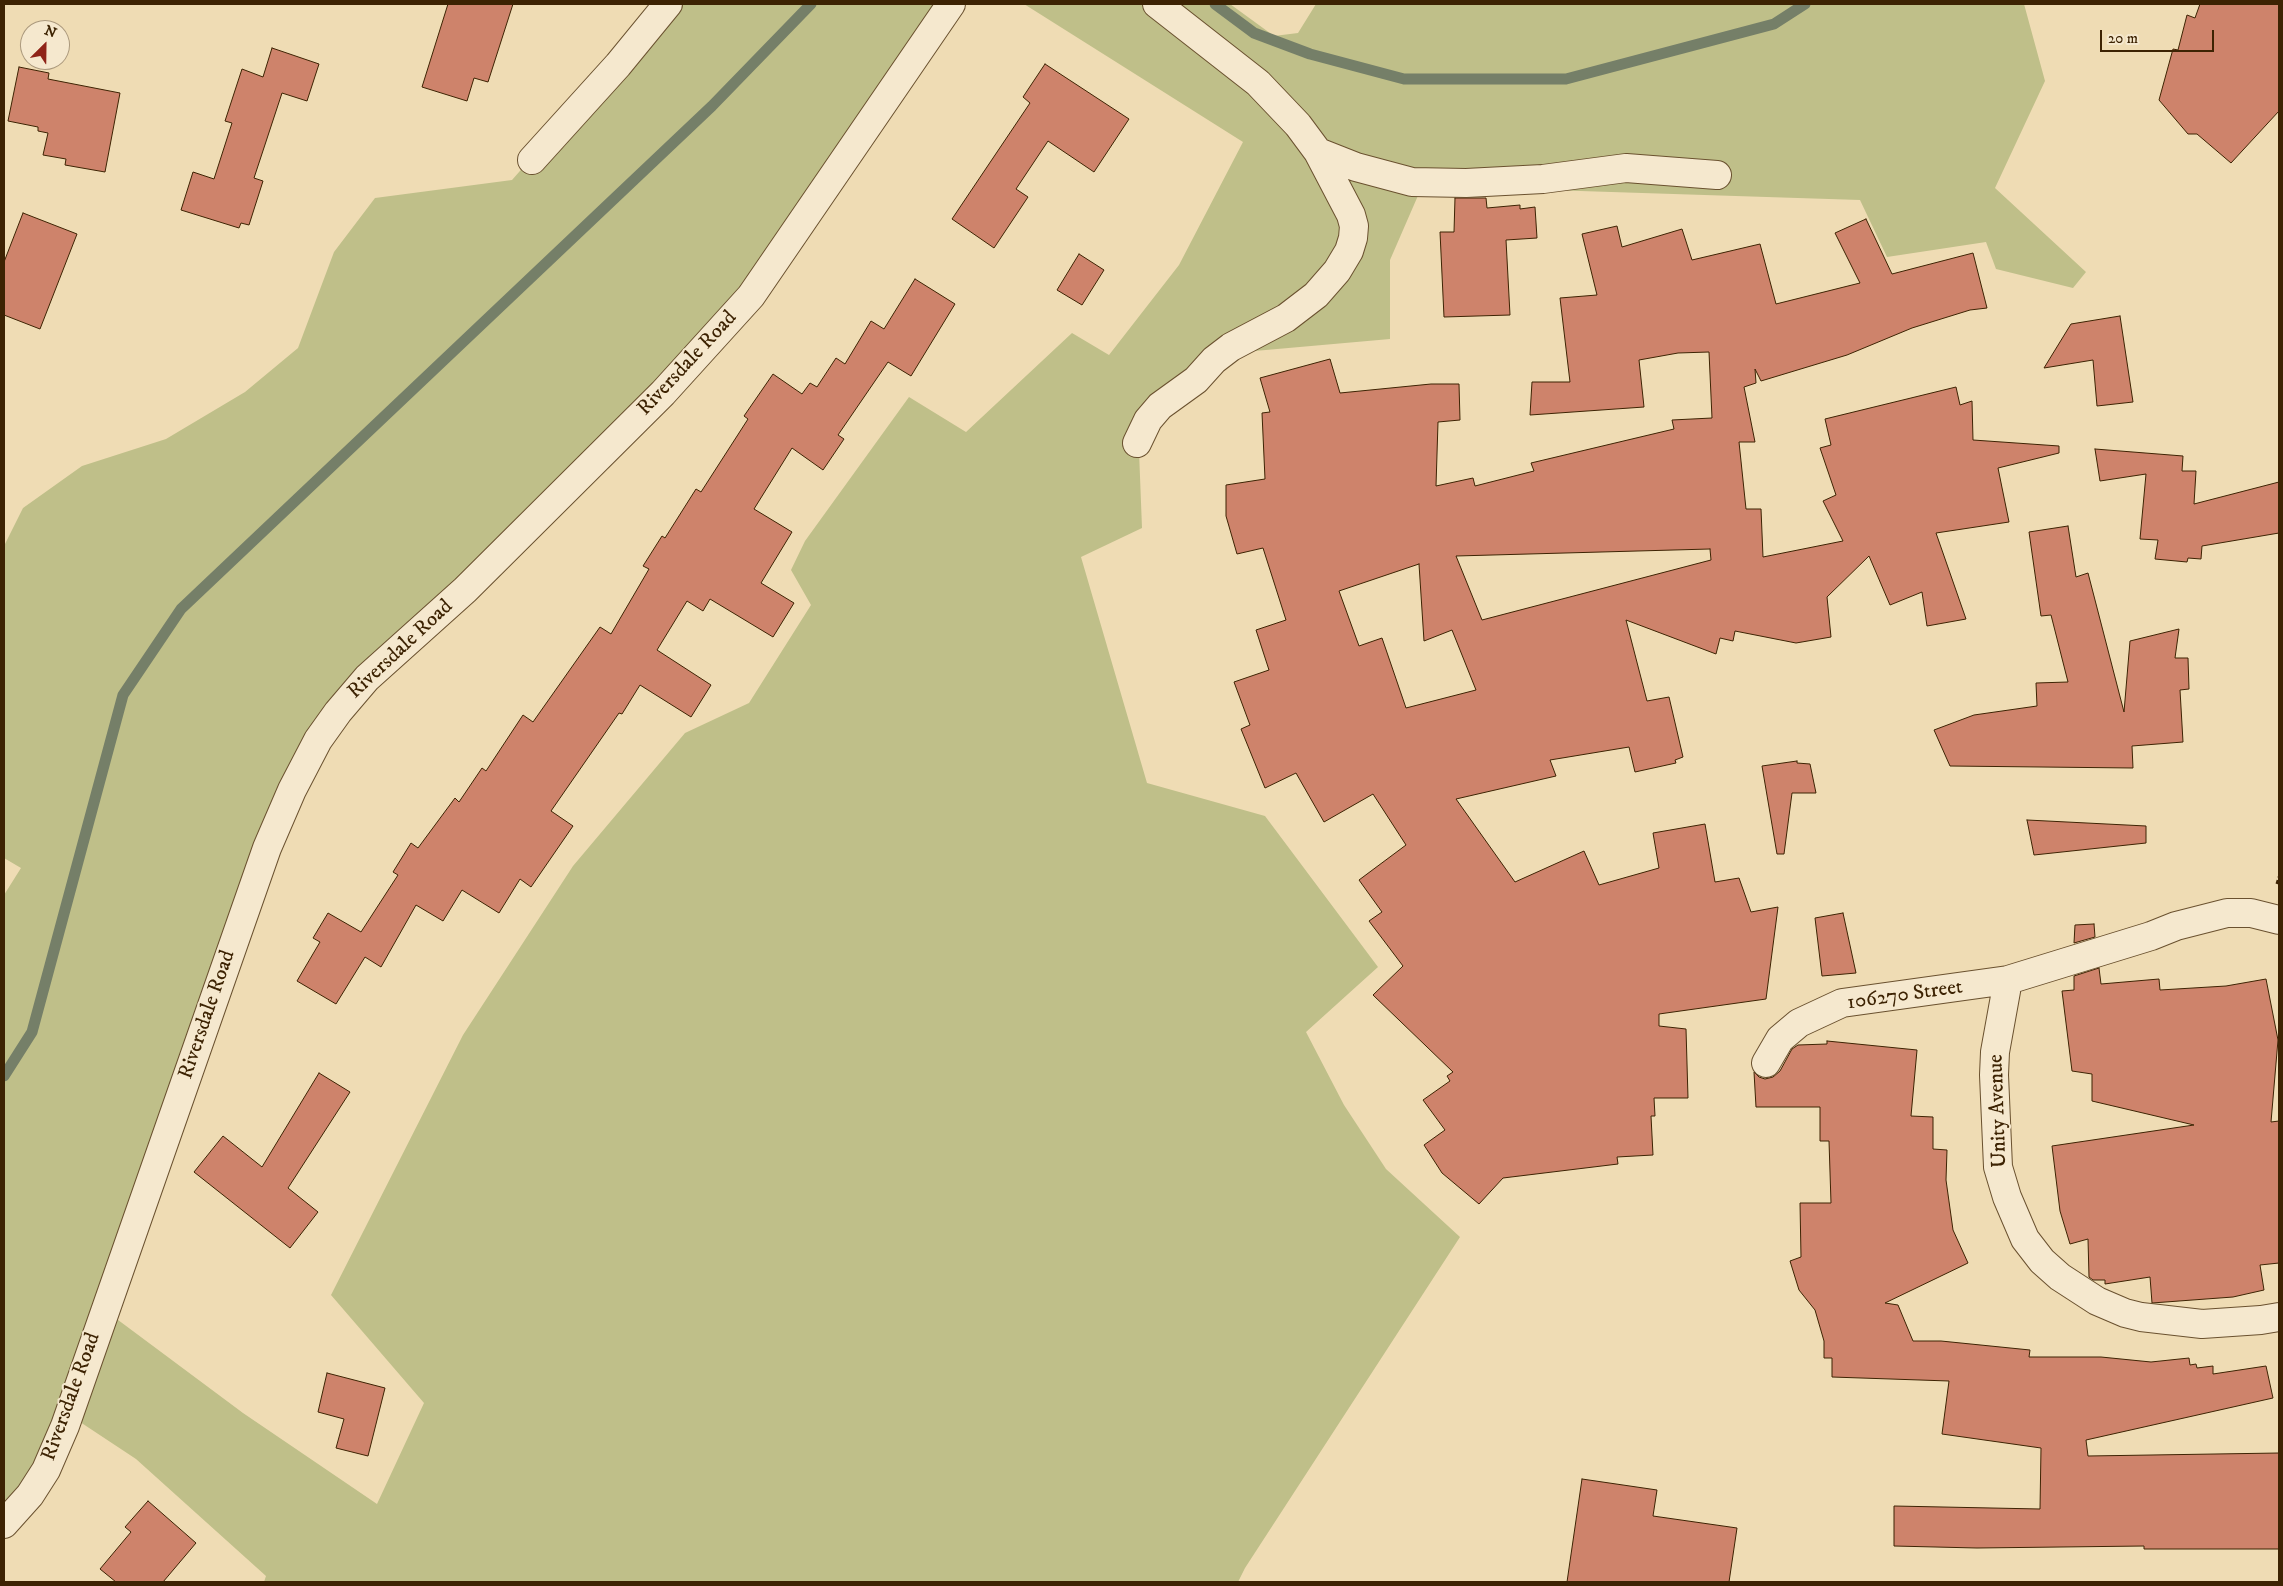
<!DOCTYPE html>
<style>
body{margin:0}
#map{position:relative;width:2283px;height:1586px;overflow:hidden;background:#efdcb4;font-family:"IM FELL DW Pica",serif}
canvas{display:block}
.frame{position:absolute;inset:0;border:5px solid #3d2303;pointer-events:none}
.north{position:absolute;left:20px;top:20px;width:50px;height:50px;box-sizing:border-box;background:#f5e8ce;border:1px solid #ab997d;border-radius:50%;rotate:23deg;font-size:14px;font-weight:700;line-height:20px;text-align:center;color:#3d2303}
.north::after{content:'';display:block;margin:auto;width:18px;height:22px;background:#8f2418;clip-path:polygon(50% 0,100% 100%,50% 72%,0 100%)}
.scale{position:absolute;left:2100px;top:30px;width:114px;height:22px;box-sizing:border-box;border:2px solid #3d2303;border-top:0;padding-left:6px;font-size:15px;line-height:18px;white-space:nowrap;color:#3d2303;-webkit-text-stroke:4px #f5e8ce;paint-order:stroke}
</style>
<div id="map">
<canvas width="2283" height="1586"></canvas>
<div class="frame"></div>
<div class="north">N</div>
<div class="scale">20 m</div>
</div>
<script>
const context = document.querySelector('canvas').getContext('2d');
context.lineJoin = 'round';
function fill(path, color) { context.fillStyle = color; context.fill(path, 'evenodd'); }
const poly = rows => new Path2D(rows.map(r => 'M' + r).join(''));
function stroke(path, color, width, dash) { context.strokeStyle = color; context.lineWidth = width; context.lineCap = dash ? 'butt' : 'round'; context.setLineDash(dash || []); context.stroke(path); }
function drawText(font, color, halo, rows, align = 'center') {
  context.font = font + ' "IM FELL DW Pica",serif'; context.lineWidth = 4; context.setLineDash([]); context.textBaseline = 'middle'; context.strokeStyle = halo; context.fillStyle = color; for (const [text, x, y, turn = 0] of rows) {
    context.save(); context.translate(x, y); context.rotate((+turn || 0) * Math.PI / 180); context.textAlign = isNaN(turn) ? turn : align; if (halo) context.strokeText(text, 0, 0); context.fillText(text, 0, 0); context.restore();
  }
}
const green = poly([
 [667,4,957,4,754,304,366,689,308,767,106,1311,243,1413,377,1504,424,1403,331,1295,463,1035,573,866,685,733,749,703,811,605,791,570,805,541,909,397,966,432,1072,333,1109,355,1179,265,1243,142,1024,4,1230,4,1274,36,1298,33,1316,4,2024,4,2045,81,1995,188,2086,272,2073,288,1996,269,1986,242,1887,257,1860,200,1487,188,1420,191,1390,260,1390,339,1232,353,1163,409,1139,451,1142,528,1081,557,1147,783,1265,816,1378,967,1306,1032,1344,1105,1386,1169,1460,1237,1245,1568,1238,1582,264,1582,266,1576,136,1459,71,1416,4,1529,4,895,21,868,4,858,4,546,23,508,82,466,166,439,245,392,298,348,334,252,375,198,512,180]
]);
const stream = poly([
 [1215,4,1254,33,1310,54,1404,79,1566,79,1774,24,1805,4],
 [4,1076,32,1032,123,695,181,609,712,106,811,4]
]);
const building = poly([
 [448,4,513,4,488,82,474,78,467,101,422,87,448,4],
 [2200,4,2279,4,2279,111,2231,163,2197,134,2188,134,2159,100,2173,49,2178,50,2187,15,2195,18,2200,4],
 [272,48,319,64,307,101,282,93,254,178,263,181,249,225,241,223,239,228,181,210,193,172,214,179,232,123,225,121,242,69,263,77,272,48],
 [1045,64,1129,119,1094,172,1048,141,1016,189,1028,197,994,248,952,219,1030,103,1023,97,1045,64],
 [19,67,49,73,48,79,120,93,105,172,65,165,66,159,43,155,48,133,38,131,38,127,8,121,19,67],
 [1455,198,1486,198,1487,208,1520,205,1520,209,1535,207,1537,238,1506,240,1510,315,1444,317,1440,232,1454,232,1455,198],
 [23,213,77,234,40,329,4,315,4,262,23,213],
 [1866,219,1892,274,1973,253,1987,308,1970,310,1912,328,1847,355,1761,381,1755,369,1756,383,1744,387,1755,442,1739,442,1746,509,1761,509,1763,557,1843,541,1823,501,1836,495,1820,448,1831,445,1825,419,1956,387,1960,405,1972,401,1973,440,2059,446,2059,453,1998,468,2009,522,1936,533,1966,619,1927,626,1922,592,1890,605,1869,556,1827,597,1831,637,1796,643,1735,631,1733,641,1720,638,1716,654,1626,620,1647,701,1669,697,1683,757,1675,760,1676,763,1635,772,1629,747,1550,760,1556,776,1456,799,1515,882,1584,851,1599,885,1659,868,1653,833,1705,824,1715,882,1739,878,1751,912,1778,907,1766,999,1659,1014,1659,1026,1686,1029,1688,1098,1654,1098,1655,1116,1651,1116,1653,1155,1617,1157,1618,1164,1503,1178,1479,1204,1442,1173,1424,1145,1445,1130,1423,1100,1450,1081,1447,1076,1453,1072,1373,995,1403,966,1369,921,1382,912,1359,880,1406,845,1373,794,1324,822,1296,773,1265,788,1241,729,1250,725,1234,682,1269,670,1256,630,1286,620,1263,548,1237,554,1226,516,1226,485,1265,479,1262,413,1270,412,1260,378,1330,359,1340,393,1431,384,1459,384,1460,420,1438,422,1436,486,1473,478,1475,486,1534,471,1531,463,1674,429,1672,420,1712,418,1709,352,1678,353,1639,360,1644,407,1530,415,1532,382,1570,382,1560,298,1597,295,1582,234,1617,226,1622,247,1682,229,1692,260,1760,244,1776,304,1860,283,1835,233,1866,219],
 [1710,549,1711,560,1482,620,1456,556,1710,549],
 [1419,564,1424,641,1452,630,1476,690,1406,708,1382,638,1359,646,1339,591,1419,564],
 [1079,254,1104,270,1082,305,1057,290,1079,254],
 [915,279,955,304,911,376,888,362,838,435,844,439,823,470,792,448,754,509,792,532,761,583,794,603,773,637,710,599,703,611,687,601,657,650,711,685,691,717,640,685,622,714,619,713,551,811,573,826,531,887,520,879,499,913,462,890,443,921,416,905,381,967,365,957,336,1004,297,981,320,942,313,938,328,913,361,932,398,875,393,872,411,843,418,848,455,798,459,802,482,768,486,771,523,715,533,722,600,627,611,634,649,569,643,566,662,536,665,538,696,489,701,492,748,419,744,416,773,374,802,394,810,383,817,387,836,358,845,364,871,321,884,329,915,279],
 [2120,316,2133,402,2097,406,2093,360,2044,368,2071,324,2120,316],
 [2095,449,2183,456,2182,471,2196,471,2194,504,2279,482,2279,533,2202,546,2201,559,2188,558,2187,562,2155,559,2158,540,2140,539,2146,474,2100,481,2095,449],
 [2068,526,2076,577,2088,573,2124,712,2130,641,2179,629,2175,658,2188,658,2189,689,2180,690,2183,742,2132,746,2133,768,1950,766,1934,730,1974,715,2037,706,2036,683,2068,682,2051,615,2041,616,2029,532,2068,526],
 [1797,761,1797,763,1810,764,1816,793,1792,793,1784,854,1777,854,1762,766,1797,761],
 [2027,820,2146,826,2146,843,2034,855,2027,820],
 [1843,913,1856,973,1822,976,1815,918,1843,913],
 [2094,924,2095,937,2074,943,2075,925,2094,924],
 [2099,968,2101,984,2159,979,2160,990,2226,986,2266,979,2278,1040,2271,1122,2279,1121,2279,1263,2260,1265,2264,1290,2233,1297,2152,1303,2150,1277,2105,1284,2105,1280,2093,1280,2089,1277,2088,1239,2070,1244,2060,1211,2052,1146,2194,1125,2092,1101,2092,1074,2072,1071,2062,991,2074,990,2074,976,2099,968],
 [1827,1041,1917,1050,1911,1116,1933,1117,1933,1149,1947,1150,1946,1180,1953,1230,1968,1263,1885,1303,1898,1305,1913,1341,1941,1341,2030,1350,2029,1357,2101,1357,2151,1362,2189,1358,2190,1365,2196,1364,2197,1368,2213,1366,2213,1374,2266,1366,2273,1398,2086,1440,2088,1456,2279,1453,2279,1549,2144,1549,2144,1546,1977,1548,1894,1546,1894,1506,2040,1509,2041,1448,1942,1434,1949,1381,1832,1377,1832,1358,1824,1358,1824,1341,1815,1310,1799,1290,1790,1261,1801,1257,1800,1203,1831,1203,1829,1141,1820,1141,1820,1107,1756,1107,1754,1072,1759,1077,1765,1079,1773,1077,1780,1071,1792,1049,1798,1045,1827,1044,1827,1041],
 [319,1073,350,1092,288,1188,318,1212,290,1248,194,1172,223,1136,262,1167,319,1073],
 [327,1373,385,1388,368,1456,336,1448,344,1419,318,1412,327,1373],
 [1582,1479,1657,1490,1653,1516,1737,1528,1729,1582,1567,1582,1582,1479],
 [148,1501,196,1543,163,1582,116,1582,100,1569,131,1532,125,1527,148,1501]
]);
const path = poly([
 [2277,884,2279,877]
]);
const minor = poly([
 [1157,4,1258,83,1298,125,1318,152,1356,167,1412,182,1466,183,1543,179,1626,168,1717,175],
 [532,160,618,65,668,4],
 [1137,443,1148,420,1160,406,1196,380,1214,360,1231,347,1286,318,1316,295,1337,271,1349,251,1353,238,1354,226,1351,215,1318,152],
 [2279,920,2251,913,2227,913,2176,926,2151,936,2008,980,1995,1052,1994,1075,1998,1167,2007,1197,2025,1239,2042,1261,2060,1277,2097,1301,2125,1313,2141,1317,2202,1324,2261,1320,2279,1317],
 [1766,1063,1780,1039,1799,1023,1842,1003,2008,980],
 [4,1524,30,1495,46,1470,65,1426,267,848,292,790,318,740,338,712,367,678,465,590,663,393,751,296,951,4]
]);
const streetNames = [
 ["Riversdale Road",688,364,-47],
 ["Riversdale Road",401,650,-43],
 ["106270 Street",1905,996,-8],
 ["Riversdale Road",208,1015,-71],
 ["Unity Avenue",1999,1111,-92],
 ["Riversdale Road",72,1397,-70]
];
fill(green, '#bfbf89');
stroke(stream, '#757f68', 11);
fill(building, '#ce836b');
stroke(building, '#3d2303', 1);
stroke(minor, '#6a512f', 30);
stroke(path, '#3d2303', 3, [4, 2.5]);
stroke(minor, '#f5e8ce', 28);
drawText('21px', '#3d2303', '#f5e8ce', streetNames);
</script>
